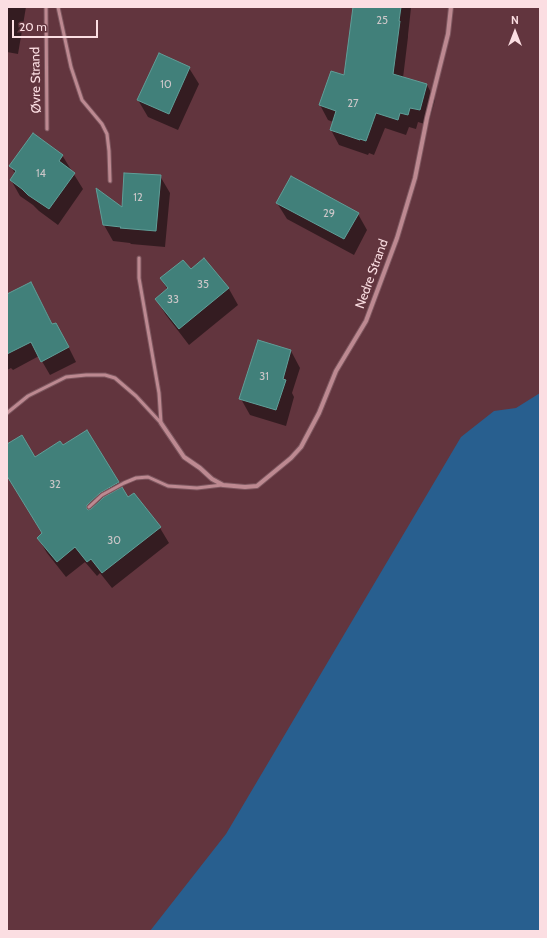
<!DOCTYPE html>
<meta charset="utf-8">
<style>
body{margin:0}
#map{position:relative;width:547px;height:938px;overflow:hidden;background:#62353e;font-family:Cabin,sans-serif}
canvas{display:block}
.frame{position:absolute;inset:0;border:8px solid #fbdee2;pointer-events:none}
.north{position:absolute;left:495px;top:12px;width:40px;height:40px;-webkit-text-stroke:3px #62353e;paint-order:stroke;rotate:0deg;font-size:11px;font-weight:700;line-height:16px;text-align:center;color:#fbdee2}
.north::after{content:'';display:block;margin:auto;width:14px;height:18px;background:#fbdee2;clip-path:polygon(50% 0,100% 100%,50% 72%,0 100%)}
.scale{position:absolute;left:12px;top:20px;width:86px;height:18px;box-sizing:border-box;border:2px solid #fbdee2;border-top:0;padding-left:5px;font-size:12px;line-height:14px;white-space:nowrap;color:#fbdee2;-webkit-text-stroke:3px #62353e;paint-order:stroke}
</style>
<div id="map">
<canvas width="547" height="938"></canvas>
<div class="frame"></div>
<div class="north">N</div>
<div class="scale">20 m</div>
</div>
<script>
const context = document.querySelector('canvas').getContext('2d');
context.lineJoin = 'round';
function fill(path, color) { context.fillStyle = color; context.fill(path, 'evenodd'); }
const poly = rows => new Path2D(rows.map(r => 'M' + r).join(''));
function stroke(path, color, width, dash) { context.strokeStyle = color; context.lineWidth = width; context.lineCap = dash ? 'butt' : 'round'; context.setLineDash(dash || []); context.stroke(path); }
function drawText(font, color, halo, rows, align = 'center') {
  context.font = font + ' Cabin,sans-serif'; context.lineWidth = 4; context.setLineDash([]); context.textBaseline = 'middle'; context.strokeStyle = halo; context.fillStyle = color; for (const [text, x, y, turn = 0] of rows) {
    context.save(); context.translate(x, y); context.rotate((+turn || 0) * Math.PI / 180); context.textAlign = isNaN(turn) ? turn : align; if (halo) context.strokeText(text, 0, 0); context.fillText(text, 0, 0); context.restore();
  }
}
const water = poly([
 [540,393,540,931,150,931,226,834,461,437,494,411,516,408]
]);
const shadow = poly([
 [7,7,26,7,18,54,7,52],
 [354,7,411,7,411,8,408,35,408,37,403,78,427,85,435,100,428,125,418,122,416,129,409,127,406,135,385,128,374,155,369,153,368,155,339,145,331,130,333,122,328,120,320,105,344,76],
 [189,68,199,84,178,130,148,117,138,100],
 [62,155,83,189,58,225,39,211,33,205,20,196,11,180,15,174,11,166],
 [160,176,170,193,165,247,131,244,130,243,113,241,104,225],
 [277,203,358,214,367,230,354,255,287,219],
 [204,260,229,289,238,305,189,345,166,315,156,299,168,290,161,279,190,271],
 [7,296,39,298,53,325,64,338,76,362,50,375,39,356,13,370,11,368,7,370],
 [258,342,291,351,300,368,292,393,294,397,286,426,250,415,241,399],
 [87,432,128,498,160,528,169,543,112,588,100,573,97,576,85,562,66,577,47,553,38,538,43,534,7,475,7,445,35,458,63,447]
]);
const building = poly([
 [353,7,401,7,399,21,400,21,393,74,427,84,420,110,410,108,408,115,400,113,398,120,376,113,366,141,360,139,360,140,330,130,336,111,319,105,331,71,344,75,353,7],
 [159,53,190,67,169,114,137,100,159,53],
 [33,133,63,155,59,161,75,173,49,209,28,195,22,189,10,180,16,171,9,166,33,133],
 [124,173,161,175,156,231,120,228,121,227,103,225,96,188,122,207,124,173],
 [291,176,359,213,344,239,276,203,291,176],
 [204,258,229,288,179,329,155,299,168,288,160,278,183,260,191,269,204,258],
 [31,282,52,324,56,323,69,347,41,362,31,342,7,354,7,294,31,282],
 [258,340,291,350,283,379,286,380,276,410,239,399,258,340],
 [87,430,119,482,100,493,87,505,87,509,88,510,91,509,104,497,122,487,128,497,134,493,161,527,102,573,91,559,87,562,75,547,57,562,37,538,42,533,7,476,7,444,22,435,35,457,60,441,63,445,87,430]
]);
const service = poly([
 [46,7,47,129],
 [58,7,71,67,82,100,102,124,107,134,109,151,110,181],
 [139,258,139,278,159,393,161,423],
 [7,413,28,396,66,377,86,375,105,375,115,378,136,396,161,423],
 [89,507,102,495,124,483,136,478,148,477,168,486,197,488,222,485]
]);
const minor = poly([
 [161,423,184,457,200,468,212,479,223,485,245,487,257,486,291,458,301,447,319,413,336,371,366,321,397,238,415,178,427,118,448,34,451,7]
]);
const numberNames = [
 ["25",382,21],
 ["10",166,85],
 ["27",353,104],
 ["14",41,174],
 ["12",138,198],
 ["29",329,214],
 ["35",203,285],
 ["33",173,300],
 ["31",264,377],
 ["32",55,485],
 ["30",114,541]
];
const streetNames = [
 ["Øvre Strand",36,80,-91],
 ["Nedre Strand",372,274,-70]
];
fill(water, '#285f8f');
fill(shadow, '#0007');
fill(building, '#41807a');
stroke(building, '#609e98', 1);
stroke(service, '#7c565e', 5);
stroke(minor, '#7c565e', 6);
stroke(service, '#bd8991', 3);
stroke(minor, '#bd8991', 4);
drawText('11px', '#ccc6c8', null, numberNames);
drawText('13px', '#fbdee2', '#62353e', streetNames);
</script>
